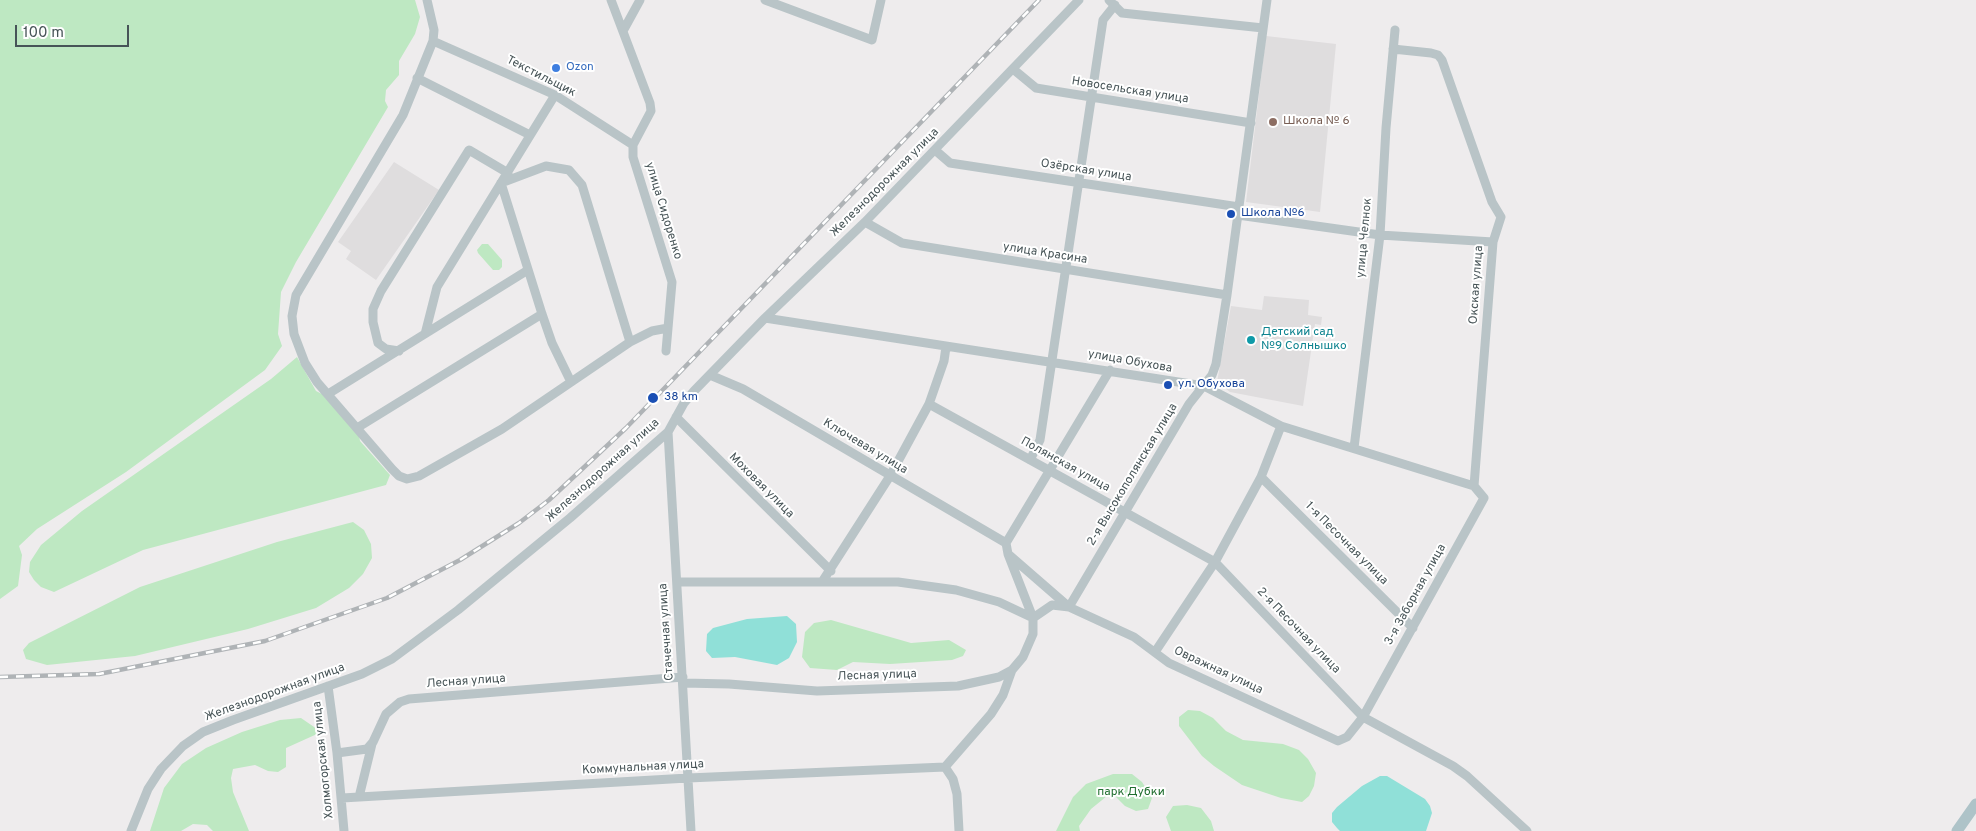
<!DOCTYPE html>
<meta charset="utf-8">
<style>
body{margin:0}
#map{position:relative;width:1976px;height:831px;overflow:hidden;background:#eeeced;font-family:Overpass,sans-serif}
canvas{display:block}
.scale{position:absolute;left:15px;top:25px;width:114px;height:22px;box-sizing:border-box;border:2px solid #475457;border-top:0;padding-left:6px;font-size:15px;line-height:18px;white-space:nowrap;color:#475457;-webkit-text-stroke:4px #fff;paint-order:stroke}
</style>
<div id="map">
<canvas width="1976" height="831"></canvas>
<div class="scale">100 m</div>
</div>
<script>
const context = document.querySelector('canvas').getContext('2d');
context.lineJoin = 'round';
function fill(path, color) { context.fillStyle = color; context.fill(path, 'evenodd'); }
const poly = rows => new Path2D(rows.map(r => 'M' + r).join(''));
function stroke(path, color, width, dash) { context.strokeStyle = color; context.lineWidth = width; context.lineCap = dash ? 'butt' : 'round'; context.setLineDash(dash || []); context.stroke(path); }
function drawText(font, color, halo, rows, align = 'center') {
  context.font = font + ' Overpass,sans-serif'; context.lineWidth = 4; context.setLineDash([]); context.textBaseline = 'middle'; context.strokeStyle = halo; context.fillStyle = color; for (const [text, x, y, turn = 0] of rows) {
    context.save(); context.translate(x, y); context.rotate((+turn || 0) * Math.PI / 180); context.textAlign = isNaN(turn) ? turn : align; if (halo) context.strokeText(text, 0, 0); context.fillText(text, 0, 0); context.restore();
  }
}
const education = poly([
 [1266,36,1336,44,1320,212,1246,202],
 [394,162,439,190,376,280,346,259,351,251,338,242],
 [1264,296,1309,300,1308,315,1322,317,1321,325,1315,324,1303,406,1230,392,1217,382,1231,306,1262,310]
]);
const green = poly([
 [0,0,415,0,420,17,415,34,399,61,399,75,386,90,385,101,388,107,296,262,281,292,278,334,282,346,265,370,126,472,37,529,19,546,22,555,18,586,0,599],
 [482,244,488,244,502,260,502,267,499,270,493,270,478,253,477,250],
 [297,357,316,391,322,394,359,435,360,441,390,475,386,485,143,550,54,592,41,587,34,580,29,572,30,562,41,545,82,511,271,379],
 [353,522,364,530,371,544,372,558,363,574,349,588,316,608,248,629,135,656,47,665,26,659,23,650,29,643,140,587,277,542],
 [831,620,911,643,949,640,966,650,963,656,952,660,890,664,853,662,837,670,810,668,802,657,805,632,814,623],
 [1188,710,1200,711,1213,718,1226,731,1243,740,1283,744,1299,750,1308,759,1316,773,1314,786,1309,796,1302,802,1281,798,1242,785,1214,766,1202,756,1179,726,1179,717],
 [301,718,317,729,317,734,286,748,286,767,278,772,268,771,255,765,233,769,231,778,233,792,249,831,213,831,207,825,193,824,181,831,150,831,164,788,182,764,206,748,242,732,280,720],
 [1113,774,1132,774,1142,782,1152,798,1148,809,1136,811,1125,806,1116,797,1107,796,1091,809,1079,826,1080,831,1056,831,1073,797,1086,784],
 [1187,805,1201,808,1211,821,1214,831,1171,831,1166,817,1173,806]
]);
const water = poly([
 [787,616,796,624,797,642,789,658,777,665,735,657,712,658,706,651,707,634,713,628,747,619],
 [1380,776,1387,776,1425,799,1430,806,1432,813,1426,831,1340,831,1337,828,1332,822,1332,813,1337,807,1362,786]
]);
const minor = poly([
 [427,0,434,30,433,41,403,115,296,295,292,316,294,334,305,363,317,382,392,469,399,476,407,479,419,476,502,429,630,342,652,331,668,328],
 [611,0,650,103,651,111,633,145,633,157,672,282,666,351],
 [765,0,872,40,881,0],
 [1109,0,1122,13,1263,28],
 [623,31,640,0],
 [433,41,555,95,633,145],
 [1393,49,1431,53,1438,55,1442,60,1492,202,1501,217,1493,242,1474,486],
 [1013,69,1036,88,1251,123],
 [417,78,530,135],
 [935,150,950,163,1239,207],
 [1238,215,1380,235,1493,242],
 [865,222,902,243,1227,295],
 [425,334,437,287,555,95],
 [399,351,386,349,378,343,373,322,373,309,381,291,469,150,508,173],
 [710,375,743,389,1006,543],
 [571,382,552,343,542,314,501,183,546,166,569,170,582,185,630,342],
 [328,394,528,270],
 [929,404,1215,562,1363,717,1453,766,1467,776,1527,831],
 [676,417,831,571],
 [357,428,542,314],
 [668,432,691,831],
 [1354,448,1380,235,1386,128,1395,30],
 [1030,460,1040,440,1103,20,1115,5],
 [1261,477,1413,628],
 [1006,543,1110,370],
 [1008,554,1069,607,1189,404,1212,375,1216,364,1227,295,1267,0],
 [677,582,898,582,956,590,999,602,1033,618,1052,605,1069,607,1134,637,1169,663,1338,741,1347,737,1363,717,1484,498,1474,486,1281,426,1204,386,765,318],
 [822,582,890,476,929,404,944,361,946,347],
 [1155,652,1215,562,1261,477,1281,426],
 [684,683,729,684,817,691,958,686,999,677,1012,670,1023,657,1033,634,1033,618,1008,554,1006,543],
 [328,686,337,753,344,831],
 [337,753,367,749,373,742,386,714,400,702,409,699,683,677],
 [945,767,991,714,1003,695,1012,670],
 [945,767,953,779,957,794,959,831],
 [359,797,372,744],
 [342,798,688,778,945,767],
 [131,831,148,789,161,769,183,746,203,732,233,720,362,674,392,659,458,610,570,518,668,432,684,403,694,391,765,318,865,222,1079,0]
]);
const major = poly([
 [1957,831,1976,804]
]);
const rail = poly([
 [0,677,99,674,265,641,387,598,460,560,519,523,549,500,626,428,1039,0]
]);
const markers = [
 [556,68,5,"#3f7fe0"],
 [1273,122,5,"#8d6e63"],
 [1231,214,5,"#1a4fb4"],
 [1251,340,5,"#0f9aa8"],
 [1168,385,5,"#1a4fb4"],
 [653,398,6,"#1a4fb4"]
];
const shopNames = [
 ["Ozon",566,68]
];
const streetNames = [
 ["Текстильщик",541,77,27],
 ["Новосельская улица",1130,91,9],
 ["Озёрская улица",1086,171,9],
 ["Железнодорожная улица",885,183,-45],
 ["улица Сидоренко",663,211,73],
 ["улица Челнок",1365,238,-85],
 ["улица Красина",1045,254,9],
 ["Окская улица",1477,285,-86],
 ["улица Обухова",1130,362,10],
 ["Ключевая улица",865,447,31],
 ["Полянская улица",1065,465,29],
 ["Железнодорожная улица",603,471,-42],
 ["2-я Высокополянская улица",1133,475,-59],
 ["Моховая улица",761,486,45],
 ["1-я Песочная улица",1346,544,45],
 ["3-я Заборная улица",1416,595,-61],
 ["2-я Песочная улица",1298,631,46],
 ["Стачечная улица",667,632,-94],
 ["Овражная улица",1218,671,25],
 ["Лесная улица",877,676,-2],
 ["Лесная улица",466,682,-4],
 ["Железнодорожная улица",275,693,-20],
 ["Холмогорская улица",324,760,-96],
 ["Коммунальная улица",643,768,-3]
];
const educationNames = [
 ["Школа № 6",1283,122]
];
const transitNames = [
 ["Школа №6",1241,214],
 ["ул. Обухова",1178,385],
 ["38 km",664,398]
];
const cultureNames = [
 ["Детский сад",1261,333],
 ["№9 Солнышко",1261,347]
];
const parkNames = [
 ["парк Дубки",1131,793]
];
fill(education, '#dfddde');
fill(green, '#bee8c2');
fill(water, '#90e0d8');
stroke(minor, '#b9c4c7', 9);
stroke(major, '#aec3c8', 11);
stroke(rail, '#afb3b6', 4.5);
stroke(rail, '#fff', 2.5, [8]);
for (const [x, y, r, color] of markers) { const dot = new Path2D(); dot.arc(x, y, r, 0, 2 * Math.PI); context.fillStyle = color; context.fill(dot); stroke(dot, '#fff', 2); }
drawText('12px', '#366cbe', '#fff', shopNames, 'left');
drawText('12px', '#475457', '#fff', streetNames);
drawText('12px', '#785e54', '#fff', educationNames, 'left');
drawText('12px', '#164399', '#fff', transitNames, 'left');
drawText('12px', '#0d838f', '#fff', cultureNames, 'left');
drawText('12px', '#216f30', '#fff', parkNames);
</script>
